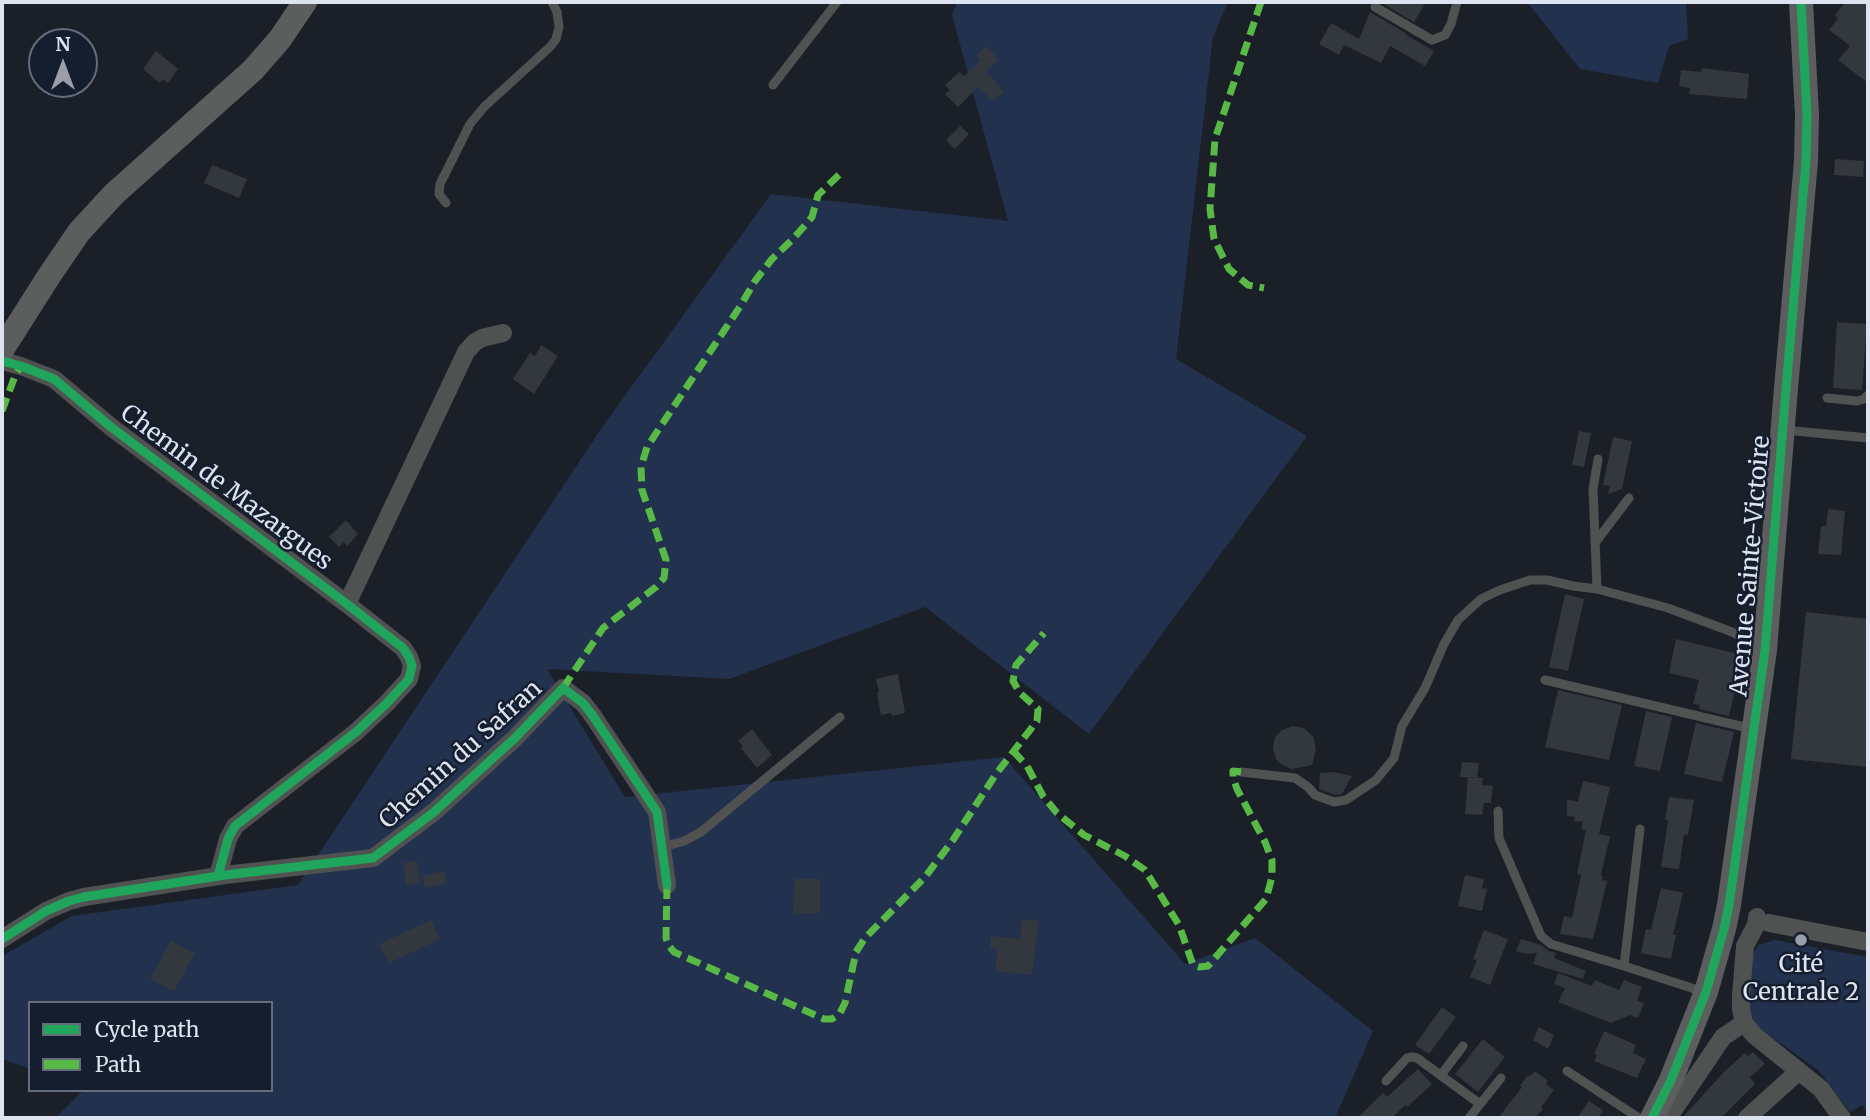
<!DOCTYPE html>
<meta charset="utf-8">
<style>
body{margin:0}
#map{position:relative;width:1870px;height:1120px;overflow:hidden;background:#1b1f28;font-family:Merriweather,serif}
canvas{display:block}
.frame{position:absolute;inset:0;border:4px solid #dde3ef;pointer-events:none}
.legend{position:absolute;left:28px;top:1001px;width:245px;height:91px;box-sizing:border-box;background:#151e2e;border:2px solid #656d7b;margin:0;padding:9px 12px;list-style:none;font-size:21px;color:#dde3ef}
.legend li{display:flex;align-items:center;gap:14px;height:35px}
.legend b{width:35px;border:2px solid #656d7b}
.north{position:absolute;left:28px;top:28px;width:70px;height:70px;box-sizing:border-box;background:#151e2e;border:2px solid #656d7b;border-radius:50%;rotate:0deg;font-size:19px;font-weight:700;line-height:28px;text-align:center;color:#dde3ef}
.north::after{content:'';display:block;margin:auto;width:24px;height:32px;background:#999ea9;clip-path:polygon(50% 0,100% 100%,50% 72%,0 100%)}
</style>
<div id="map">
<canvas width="1870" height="1120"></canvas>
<div class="frame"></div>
<ul class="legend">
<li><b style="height:9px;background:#20a55d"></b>Cycle path</li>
<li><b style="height:9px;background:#58b947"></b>Path</li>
</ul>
<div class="north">N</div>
</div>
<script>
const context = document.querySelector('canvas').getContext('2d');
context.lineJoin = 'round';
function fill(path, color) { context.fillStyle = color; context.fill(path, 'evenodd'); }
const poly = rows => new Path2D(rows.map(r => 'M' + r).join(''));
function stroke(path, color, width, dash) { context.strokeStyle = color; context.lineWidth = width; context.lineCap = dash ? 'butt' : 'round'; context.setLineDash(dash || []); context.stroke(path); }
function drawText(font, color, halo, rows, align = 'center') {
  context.font = font + ' Merriweather,serif'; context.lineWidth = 5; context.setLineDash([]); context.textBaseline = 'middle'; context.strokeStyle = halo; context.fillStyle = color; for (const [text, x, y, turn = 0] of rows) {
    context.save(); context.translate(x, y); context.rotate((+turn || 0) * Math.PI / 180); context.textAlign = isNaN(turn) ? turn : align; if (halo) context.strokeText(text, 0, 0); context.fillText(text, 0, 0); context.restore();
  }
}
const green = poly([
 [957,2,1228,2,1213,37,1176,359,1307,436,1089,734,925,607,729,679,547,669,625,797,1004,757,1185,964,1255,938,1373,1031,1335,1118,55,1118,84,1090,271,1090,271,1003,30,1003,30,1069,2,1059,2,956,72,916,298,885,603,426,771,194,1008,221,952,15],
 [1527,2,1686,2,1688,39,1669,46,1658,83,1580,69],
 [1775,940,1868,957,1868,1114,1862,1105,1850,1112,1818,1070,1755,1025,1750,1013,1752,956,1758,945]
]);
const building = poly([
 [1380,2,1426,2,1414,22],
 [1845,2,1868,2,1868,83,1838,60,1850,46,1829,30,1838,18,1835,15],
 [1370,12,1407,34,1406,35,1434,51,1425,66,1390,46,1381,63,1344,45,1339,55,1319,44,1331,23,1359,39],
 [986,46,999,59,987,71,1004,92,992,101,979,86,958,107,945,94,950,90,945,85,959,72,964,76,981,60,976,55],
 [156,51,178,69,168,83,163,79,160,83,143,69],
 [1702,68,1749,74,1747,99,1689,94,1690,88,1679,86,1681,70,1701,72],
 [960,126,969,134,955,149,946,140],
 [1835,159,1864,161,1863,177,1834,175],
 [212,165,247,179,239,198,204,183],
 [1837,322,1867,324,1862,390,1833,388],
 [541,345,558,356,534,394,513,379,530,353,535,356],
 [1579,431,1591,433,1584,467,1572,465],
 [1613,437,1632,441,1622,489,1608,494,1610,486,1603,485],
 [1828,509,1845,511,1841,555,1818,554,1821,526,1826,526],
 [346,520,358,534,347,546,344,542,339,547,329,537],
 [1565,594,1584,599,1568,671,1549,667],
 [1806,612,1868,619,1868,767,1791,759],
 [1676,639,1743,655,1729,716,1699,709,1700,705,1693,704,1699,680,1669,673],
 [898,674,905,713,892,716,891,713,881,715,877,693,879,692,876,679],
 [1558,690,1622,705,1609,760,1545,747],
 [1646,711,1672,717,1660,771,1634,766],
 [1696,723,1734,732,1722,782,1684,774],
 [1293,726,1304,728,1314,738,1316,750,1312,765,1292,769,1282,765,1276,759,1273,748,1275,737,1282,730],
 [752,729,772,755,757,768,741,748,743,746,738,741],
 [1462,762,1479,763,1477,778,1460,777],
 [1333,772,1352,776,1342,794,1335,795,1319,789,1320,773],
 [1468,777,1483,778,1482,785,1493,786,1491,803,1484,803,1482,815,1465,814],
 [1583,781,1610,787,1599,834,1610,836,1601,875,1603,876,1602,880,1607,881,1593,939,1560,934,1564,916,1572,918,1581,875,1577,874,1586,830,1581,829,1583,822,1574,821,1575,817,1567,816,1567,799,1578,802],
 [1669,797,1694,800,1688,835,1684,834,1679,869,1661,867,1668,820,1665,820],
 [417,861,420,883,406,886,403,863],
 [444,871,447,883,425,888,422,876],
 [1465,875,1484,879,1482,888,1487,889,1482,911,1458,906],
 [794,879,820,879,820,913,793,914],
 [1661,888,1683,893,1673,935,1676,935,1671,959,1641,953,1646,929,1651,930],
 [1022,919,1039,921,1032,975,995,971,997,949,990,948,991,936,1020,939],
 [431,920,440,939,389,963,379,944],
 [1484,930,1508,939,1490,985,1470,977,1477,960,1473,959],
 [1521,939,1541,945,1549,951,1556,953,1554,958,1586,971,1583,979,1533,964,1537,953,1526,954,1516,951],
 [171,941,195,953,174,991,150,979],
 [1558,973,1592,986,1595,980,1619,990,1624,980,1642,987,1637,1000,1644,1004,1638,1018,1630,1015,1611,1023,1558,1002,1565,988,1554,984],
 [1442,1007,1456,1017,1429,1054,1415,1045],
 [1539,1027,1554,1035,1548,1049,1533,1040],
 [1604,1031,1636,1045,1633,1053,1646,1059,1637,1078,1594,1061,1597,1055,1594,1054],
 [1483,1039,1505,1057,1478,1092,1455,1074],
 [1753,1052,1765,1064,1750,1077,1755,1084,1721,1118,1682,1118,1724,1072,1745,1053,1748,1056],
 [1418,1069,1432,1084,1407,1107,1405,1105,1392,1118,1357,1118,1383,1093,1387,1097],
 [1535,1071,1548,1081,1546,1084,1554,1090,1541,1107,1543,1109,1535,1118,1498,1118,1522,1087,1520,1086,1528,1075,1530,1076],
 [1589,1101,1603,1110,1598,1118,1577,1118]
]);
const lane = poly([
 [1375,7,1432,40,1445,35,1451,24,1457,2],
 [773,85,837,2],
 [446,203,439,194,440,184,470,124,484,107,551,46,556,39,559,27,557,12,552,2],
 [1827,398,1857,401,1864,399,1868,395],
 [1784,430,1868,438],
 [1595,543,1629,498],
 [1597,589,1593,489,1598,459],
 [1545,680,1753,729],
 [1241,772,1295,778,1308,787,1315,795,1334,802,1346,800,1376,780,1394,758,1402,726,1425,688,1444,644,1458,620,1481,599,1500,590,1530,580,1547,580,1573,586,1597,589,1668,608,1732,632,1764,649],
 [1498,811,1499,838,1541,936,1551,944,1624,966],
 [1640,829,1624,966,1704,992],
 [663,847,684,841,701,832,840,717],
 [1567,1071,1639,1118],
 [1441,1075,1463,1046],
 [1386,1081,1407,1058,1412,1057,1417,1058,1480,1104],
 [1469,1118,1501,1078]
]);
const street = poly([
 [2,361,21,366,54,379,111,427,347,604,403,648,409,657,412,666,409,679,387,703,356,732,235,826,228,839,218,876],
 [347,604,466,352,475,342,482,338,503,333],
 [1757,917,1756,925,1745,946,1741,996,1741,1009,1744,1023,1754,1035,1821,1089,1842,1118],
 [1769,923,1868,942],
 [2,939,46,911,69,901,84,897,225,875,373,858,434,812,515,738,563,688,583,703,593,716,657,812,667,885],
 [1668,1118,1723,1037,1744,1023],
 [1747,1118,1799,1071]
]);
const secondary = poly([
 [2,350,49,276,79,232,114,194,253,70,280,39,305,2],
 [1652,1118,1671,1080,1706,992,1724,929,1729,905,1765,650,1785,400,1806,161,1807,115,1801,2]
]);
const quiet = poly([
 [1261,2,1215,139,1210,209,1214,239,1229,269,1248,285,1264,288],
 [2,411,15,376,21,366],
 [563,688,603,628,656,587,664,578,666,560,642,490,641,467,647,447,741,305,755,281,772,259,793,239,812,217,818,195,841,173],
 [1013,751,1027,766,1043,796,1057,813,1084,835,1125,856,1145,870,1179,925,1193,965,1199,967,1208,966,1266,899,1272,877,1272,860,1265,842,1237,789,1233,777,1233,771,1241,772],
 [667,885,666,938,669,946,674,952,824,1019,832,1019,840,1013,845,1003,856,952,865,938,925,877,953,840,996,774,1037,721,1038,709,1020,693,1013,681,1016,665,1044,633]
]);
const cycleway = poly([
 [2,361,21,366,54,379,111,427,347,604,403,648,409,657,412,666,409,679,387,703,356,732,235,826,228,839,218,876],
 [2,939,46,911,69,901,84,897,225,875,373,858,434,812,515,738,563,688,583,703,593,716,657,812,667,885],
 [1652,1118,1671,1080,1706,992,1724,929,1729,905,1765,650,1785,400,1806,161,1807,115,1801,2]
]);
const markers = [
 [1801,940,7,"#999ea9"]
];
const streetNames = [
 ["Chemin de Mazargues",226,488,37],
 ["Avenue Sainte-Victoire",1751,566,-85],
 ["Chemin du Safran",461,755,-42]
];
const poiNames = [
 ["Cité",1801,965],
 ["Centrale 2",1801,993]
];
fill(green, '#22314d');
fill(building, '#33373e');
stroke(lane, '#505251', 9);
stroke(street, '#505251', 18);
stroke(secondary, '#5c5e5d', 24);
stroke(quiet, '#58b947', 7, [14, 7]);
stroke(cycleway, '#20a55d', 9);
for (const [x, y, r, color] of markers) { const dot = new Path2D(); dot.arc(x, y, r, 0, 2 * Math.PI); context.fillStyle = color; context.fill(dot); stroke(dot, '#151e2e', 2.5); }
drawText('24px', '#dde3ef', '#151e2e', streetNames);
drawText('24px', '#dde3ef', '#151e2e', poiNames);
</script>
